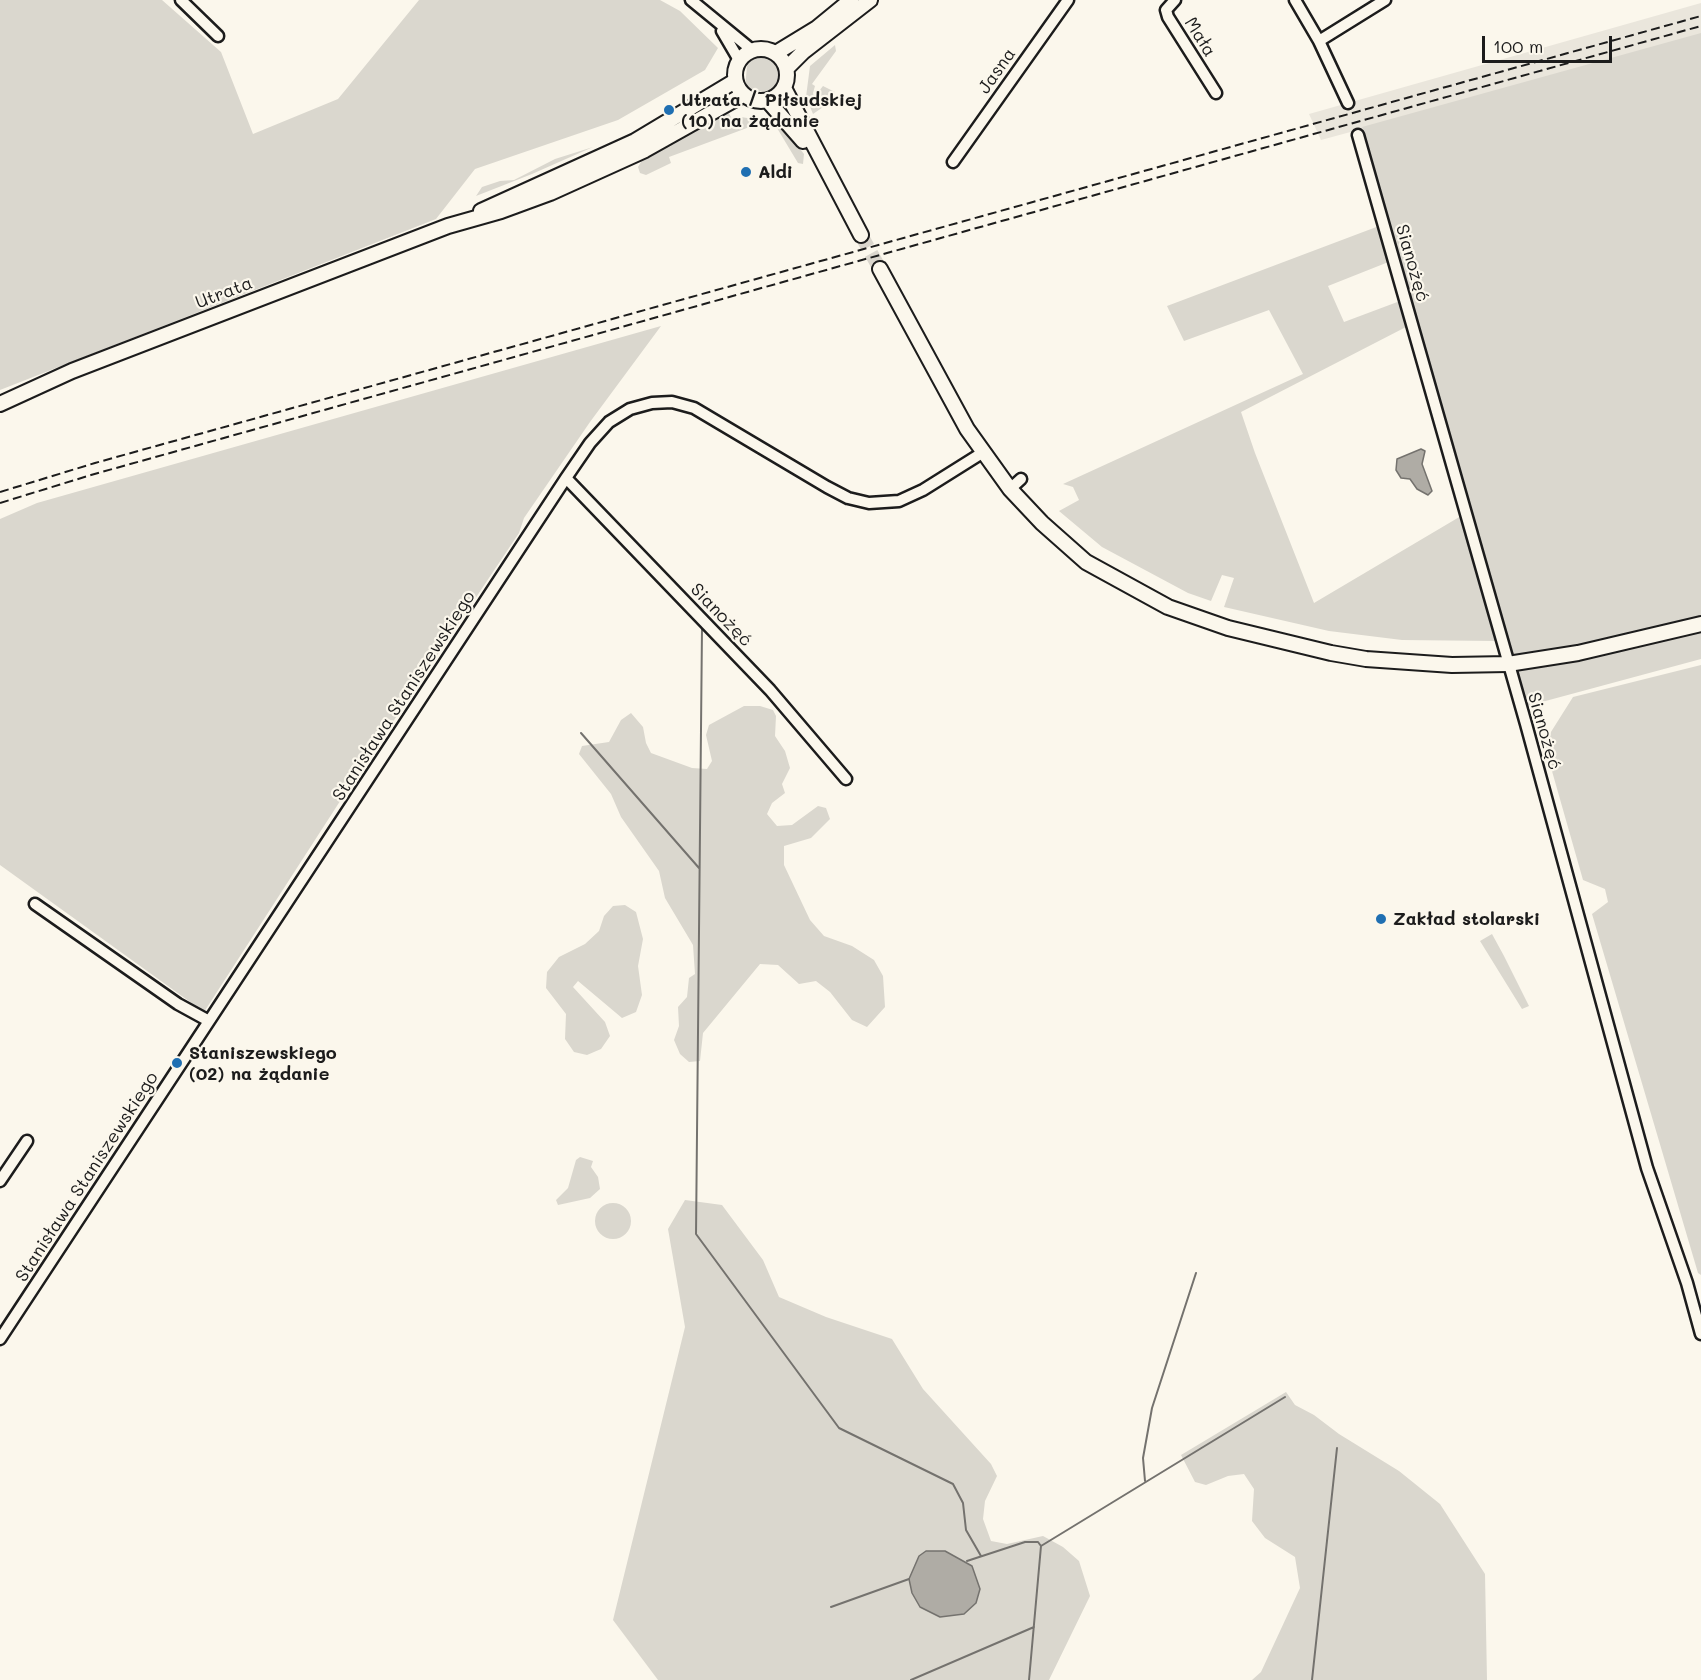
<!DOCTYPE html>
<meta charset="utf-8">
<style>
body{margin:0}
#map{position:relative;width:1701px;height:1680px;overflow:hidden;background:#fbf7ec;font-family:Mali,sans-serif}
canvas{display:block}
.scale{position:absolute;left:1482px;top:36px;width:130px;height:27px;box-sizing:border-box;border:3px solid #1c1c1c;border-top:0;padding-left:8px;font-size:18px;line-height:21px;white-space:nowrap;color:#1c1c1c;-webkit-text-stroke:4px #fbf7ec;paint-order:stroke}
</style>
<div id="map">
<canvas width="1701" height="1680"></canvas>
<div class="scale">100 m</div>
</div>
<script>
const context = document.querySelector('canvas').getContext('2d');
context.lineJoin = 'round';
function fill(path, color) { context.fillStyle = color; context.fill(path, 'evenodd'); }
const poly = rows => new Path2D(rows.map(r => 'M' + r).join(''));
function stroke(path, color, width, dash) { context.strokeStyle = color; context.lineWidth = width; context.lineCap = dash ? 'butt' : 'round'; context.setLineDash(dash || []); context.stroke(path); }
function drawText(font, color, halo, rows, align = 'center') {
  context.font = font + ' Mali,sans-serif'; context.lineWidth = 4.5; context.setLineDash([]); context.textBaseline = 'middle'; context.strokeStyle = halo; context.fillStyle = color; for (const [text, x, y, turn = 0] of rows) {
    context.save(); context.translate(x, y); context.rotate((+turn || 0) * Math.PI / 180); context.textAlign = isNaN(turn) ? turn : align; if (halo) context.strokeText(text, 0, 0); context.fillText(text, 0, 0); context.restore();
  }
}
const built = poly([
 [1701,3,1701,37,1321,140,1309,114]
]);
const green = poly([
 [0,0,162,0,221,52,253,134,338,99,419,0,660,0,680,11,718,48,705,70,618,120,475,169,436,219,0,390],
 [1701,33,1701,659,1527,706,1362,127],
 [835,45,836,51,812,84,815,86,813,93,815,100,820,97,819,91,823,86,835,92,826,105,813,114,806,97,810,66],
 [764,56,778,59,781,76,779,83,772,90,763,92,745,88,747,66,752,60],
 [726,108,732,119,741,117,772,122,773,127,767,127,763,122,669,157,671,163,646,175,640,173,638,167,644,157],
 [782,126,804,154,803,164,798,163,777,128],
 [593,147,532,174,476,196,482,187,500,181,514,180,555,159],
 [1379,226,1391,261,1328,286,1344,322,1400,301,1406,327,1241,412,1255,453,1314,603,1461,516,1495,641,1402,640,1329,631,1224,607,1234,578,1222,575,1211,601,1188,593,1102,547,1059,511,1079,500,1073,487,1063,484,1303,374,1269,310,1184,341,1167,306],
 [661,326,590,422,524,518,519,533,344,795,204,1012,0,865,0,519,37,503],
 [1701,665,1701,1275,1698,1273,1592,914,1608,902,1605,889,1583,880,1544,743,1573,697],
 [744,706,760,706,773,710,776,716,775,736,785,751,790,768,782,784,785,793,772,803,767,814,777,826,792,825,818,806,826,808,830,819,811,838,784,846,784,865,810,920,824,936,852,946,874,960,883,976,885,1007,867,1027,852,1020,830,992,816,981,799,984,778,965,760,964,703,1033,700,1061,689,1062,680,1054,674,1040,679,1026,678,1007,687,997,689,978,695,974,693,945,665,898,659,871,621,817,611,794,579,754,582,746,609,742,621,720,631,713,643,727,646,743,651,753,692,768,707,769,712,761,706,735,709,725],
 [625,905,636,912,643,939,638,966,642,995,636,1012,622,1018,578,981,573,987,605,1022,610,1036,601,1049,587,1055,574,1052,565,1039,566,1014,546,988,547,972,559,957,585,944,599,931,604,916,613,906],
 [1492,934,1504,956,1529,1006,1522,1009,1480,941],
 [580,1157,593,1161,591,1167,598,1177,600,1189,590,1198,558,1205,556,1200,568,1188,576,1160],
 [685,1200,722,1205,763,1260,779,1297,826,1317,892,1339,923,1389,991,1464,997,1476,985,1501,983,1519,991,1541,1007,1544,1043,1536,1063,1547,1079,1561,1090,1596,1049,1680,658,1680,613,1620,685,1327,668,1229],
 '595 1221a18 18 0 1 1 36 0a18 18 0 1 1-36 0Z',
 [1286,1392,1295,1405,1314,1415,1339,1434,1399,1471,1440,1504,1485,1574,1487,1680,1252,1680,1261,1672,1300,1588,1295,1557,1265,1538,1252,1521,1254,1489,1244,1474,1228,1476,1206,1485,1195,1482,1181,1455]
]);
const water = poly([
 [1421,449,1425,451,1422,464,1432,491,1428,495,1417,489,1410,479,1401,478,1396,470,1397,459,1421,449],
 [926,1551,945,1551,972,1566,980,1589,976,1603,964,1614,940,1617,920,1607,912,1593,909,1579,919,1556,926,1551]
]);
const stream = poly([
 [702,628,696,1234,839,1428,953,1484,963,1503,966,1530,981,1556],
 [581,733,699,868],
 [1145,1481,1143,1458,1152,1408,1196,1273],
 [1041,1546,1285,1397],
 [967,1561,1025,1542,1038,1542,1041,1546,1029,1680],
 [831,1607,909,1579],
 [911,1680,1034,1627],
 [1312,1680,1337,1448]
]);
const majorTunnel = poly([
 [861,235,880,269]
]);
const minor = poly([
 [181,0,218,36],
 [691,0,752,50],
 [1175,0,1166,10,1168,17,1216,93],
 [1295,0,1319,41,1348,103],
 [722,31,739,60],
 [1319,41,1385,0],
 [1358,135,1526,724,1647,1168,1687,1283,1701,1334],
 [953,162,1068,0],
 [566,478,770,690,846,779],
 [1010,489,1021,479],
 [35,904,178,1004,209,1021],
 [0,1181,27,1141],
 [0,1339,566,478,590,443,609,422,630,409,652,403,672,402,694,408,827,487,848,498,869,503,899,501,923,490,982,453]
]);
const major = poly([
 '735 75a26 26 0 1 1 52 0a26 26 0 1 1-52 0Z',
 [776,53,817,28,851,0],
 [787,68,803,52,870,0],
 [784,88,861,235],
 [768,101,803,141],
 [481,211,635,141,735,81],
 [880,269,967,429,1010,489,1042,523,1086,562,1168,607,1228,628,1331,653,1366,659,1452,665,1508,664,1578,653,1701,624],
 [0,404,72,371,448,226,501,211,550,193,645,150,743,95]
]);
const rail = poly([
 [0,492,95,463,1701,16],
 [0,503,91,475,1701,26]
]);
const markers = [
 [669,110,6,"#1f6fb2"],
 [746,172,6,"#1f6fb2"],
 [1381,919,6,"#1f6fb2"],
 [177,1063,6,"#1f6fb2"]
];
const streetNames = [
 ["Mała",1200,37,58],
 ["Jasna",997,71,-55],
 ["Sianożęć",1412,263,74],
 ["Utrata",224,293,-21],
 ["Sianożęć",721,615,46],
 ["Stanisława Staniszewskiego",404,696,-57],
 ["Sianożęć",1544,731,74],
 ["Stanisława Staniszewskiego",87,1177,-57]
];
const poiNames = [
 ["Utrata / Piłsudskiej",681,100],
 ["(10) na żądanie",681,121],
 ["Aldi",758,172],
 ["Zakład stolarski",1393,919],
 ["Staniszewskiego",189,1053],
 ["(02) na żądanie",189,1074]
];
fill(built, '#eae6dc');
fill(green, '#dad7ce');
fill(water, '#afaca5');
stroke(water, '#74726e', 1.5);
stroke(stream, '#74726e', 2);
stroke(majorTunnel, '#dad6cd', 14, [14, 7]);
stroke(minor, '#1c1c1c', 15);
stroke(major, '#1c1c1c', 18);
stroke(minor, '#fbf7ec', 10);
stroke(major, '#fbf7ec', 14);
stroke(rail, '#1c1c1c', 2, [9, 4.5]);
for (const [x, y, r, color] of markers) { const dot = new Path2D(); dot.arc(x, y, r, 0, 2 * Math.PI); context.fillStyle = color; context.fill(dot); stroke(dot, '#fbf7ec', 2); }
drawText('18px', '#1c1c1c', '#fbf7ec', streetNames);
drawText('bold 18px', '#1c1c1c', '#fbf7ec', poiNames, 'left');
</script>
